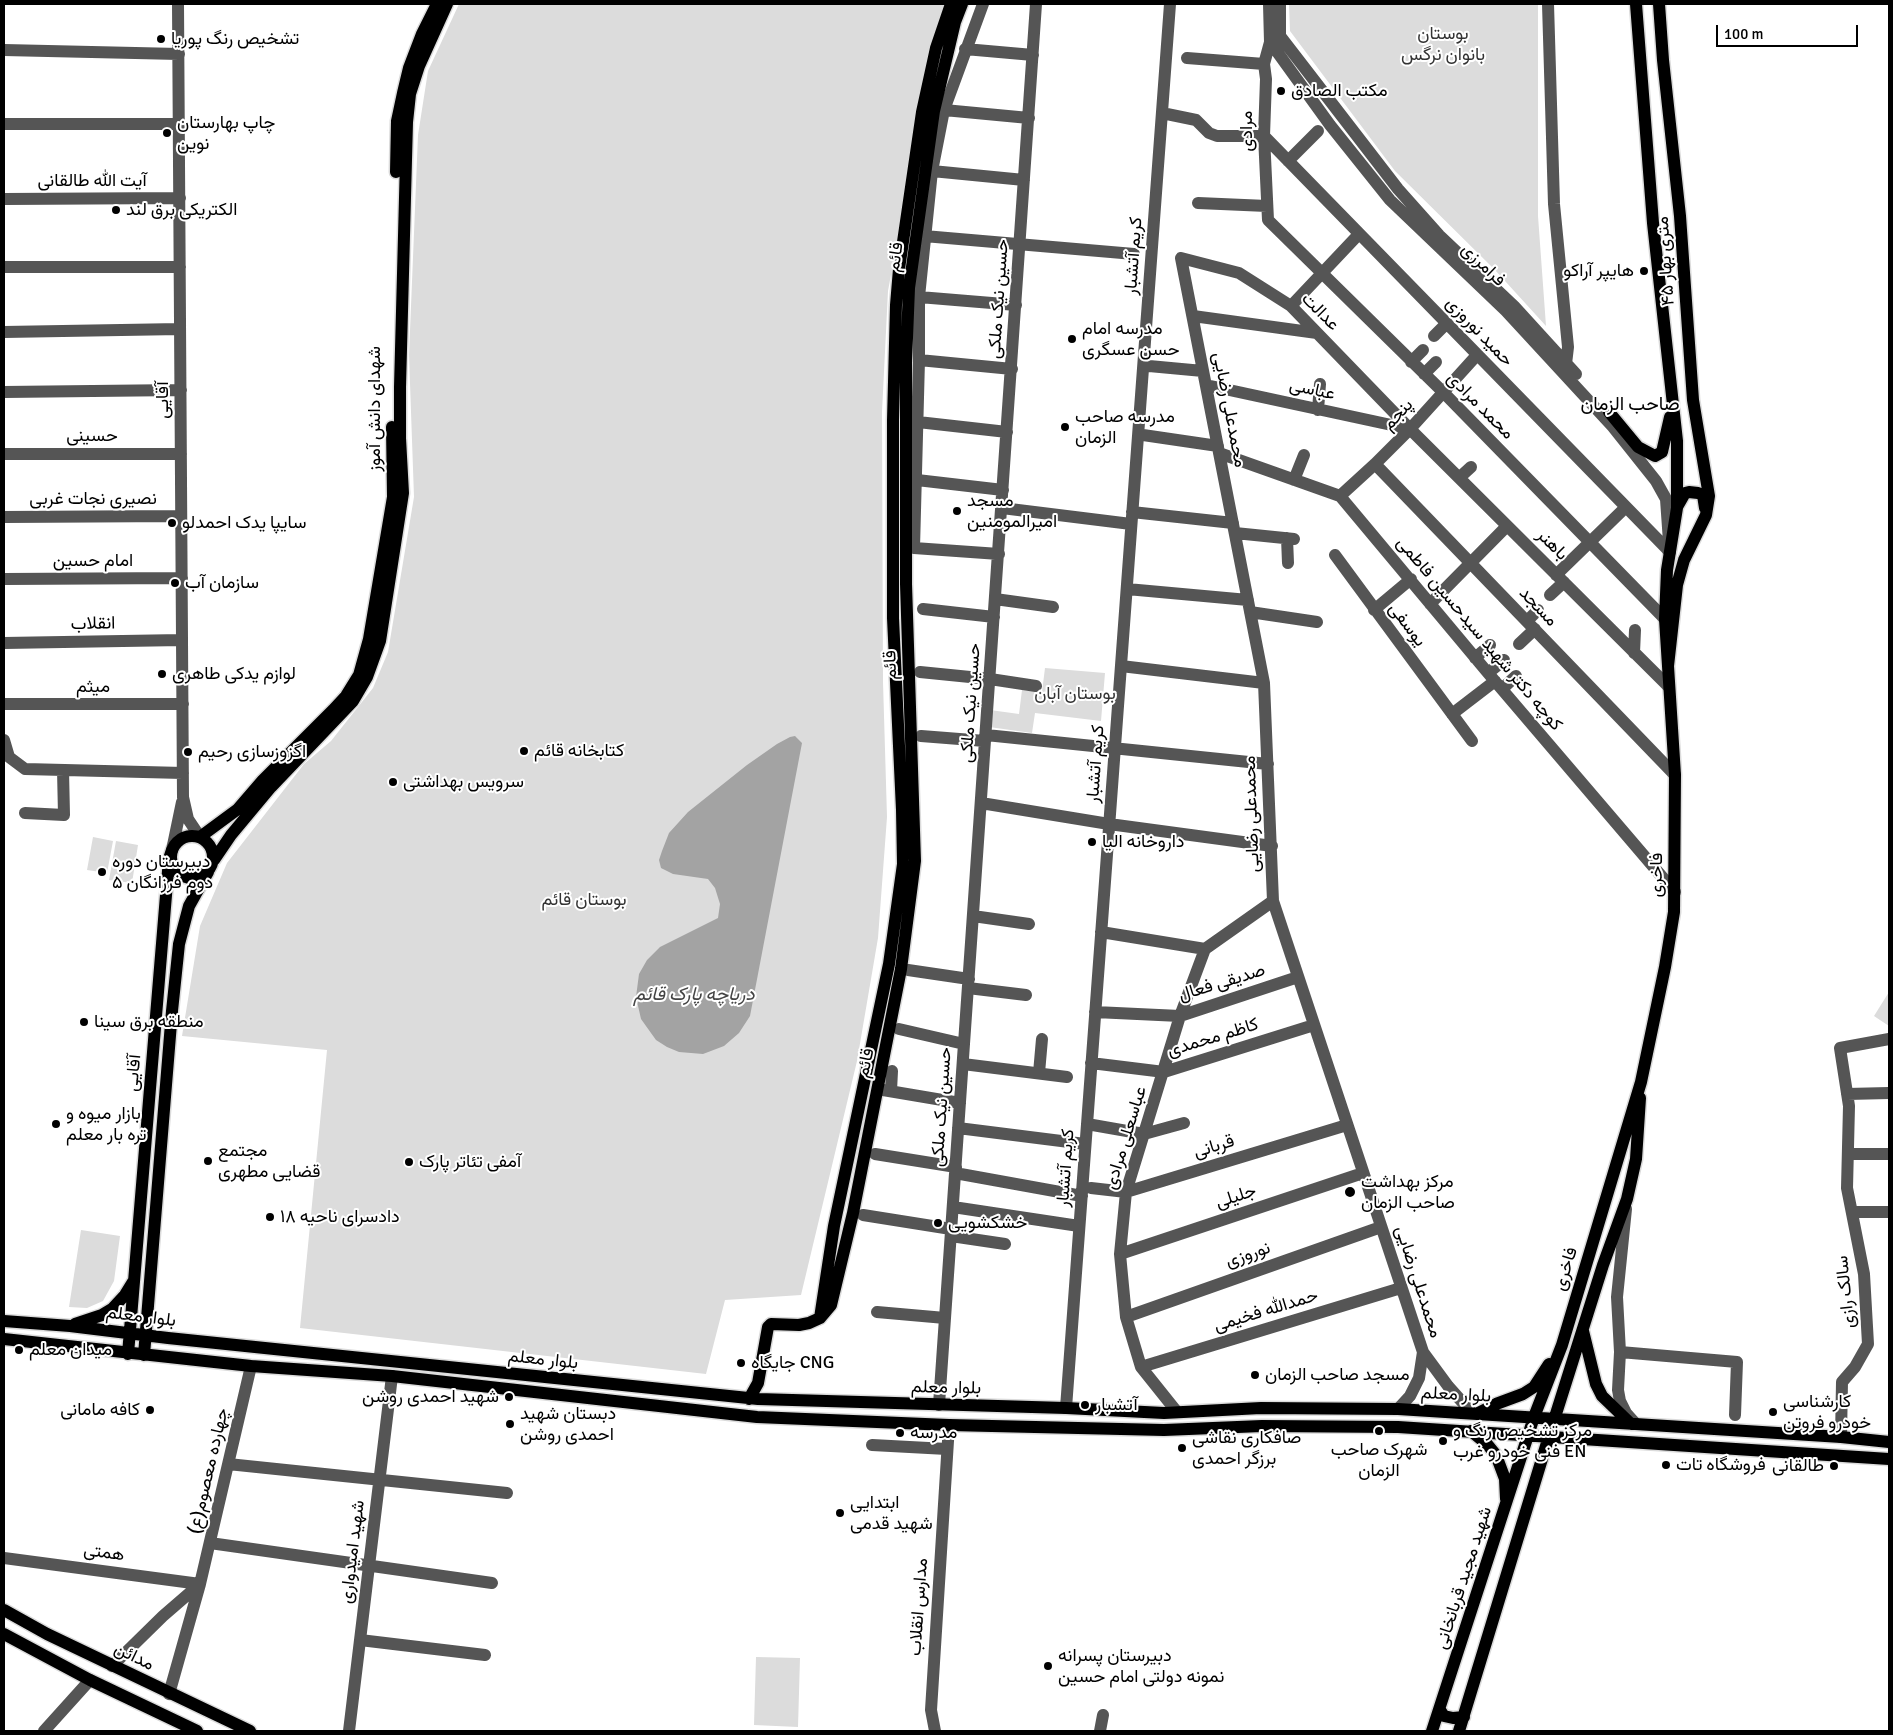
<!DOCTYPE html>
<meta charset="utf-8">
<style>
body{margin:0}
#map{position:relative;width:1893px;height:1735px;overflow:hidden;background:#fff;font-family:Signika,sans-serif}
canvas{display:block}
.frame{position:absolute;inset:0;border:5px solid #000;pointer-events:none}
.scale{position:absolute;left:1716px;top:25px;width:142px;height:22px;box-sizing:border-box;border:2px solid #000;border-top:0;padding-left:6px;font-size:15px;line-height:18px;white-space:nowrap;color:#000;-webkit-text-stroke:4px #fff;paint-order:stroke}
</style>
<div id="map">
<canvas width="1893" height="1735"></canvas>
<div class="frame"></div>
<div class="scale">100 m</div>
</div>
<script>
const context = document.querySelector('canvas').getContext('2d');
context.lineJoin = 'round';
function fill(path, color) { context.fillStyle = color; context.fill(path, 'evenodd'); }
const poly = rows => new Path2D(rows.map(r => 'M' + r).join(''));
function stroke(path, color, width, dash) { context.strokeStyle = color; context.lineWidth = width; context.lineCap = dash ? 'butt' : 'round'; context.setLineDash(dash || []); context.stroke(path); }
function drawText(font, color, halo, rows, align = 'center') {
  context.font = font + ' Signika,Vazirmatn,sans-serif'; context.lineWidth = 4; context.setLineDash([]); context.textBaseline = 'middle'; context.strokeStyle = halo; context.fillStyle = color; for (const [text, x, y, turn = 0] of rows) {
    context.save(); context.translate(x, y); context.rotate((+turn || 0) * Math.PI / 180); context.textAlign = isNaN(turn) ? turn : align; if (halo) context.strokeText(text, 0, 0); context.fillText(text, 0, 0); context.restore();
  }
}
const green = poly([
 [459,4,947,4,935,34,888,291,882,412,883,682,887,817,878,938,857,1061,801,1295,725,1300,706,1374,300,1328,327,1050,182,1036,200,926,227,863,304,764,331,741,373,688,388,652,414,497,409,355,418,135,428,71],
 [1289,4,1538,4,1538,216,1546,326,1495,270,1395,171,1290,31],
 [1045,668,1105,673,1101,721,1035,713,1032,733,989,727,990,710,1019,714,1022,690,1042,692],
 [93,837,113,841,107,873,87,870],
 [116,841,138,845,132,883,109,880],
 [1889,992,1889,1026,1874,1016],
 [81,1230,120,1236,114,1281,103,1301,87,1308,69,1307],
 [756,1657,800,1658,798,1727,754,1725]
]);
const water = poly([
 [795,736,802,743,750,1016,739,1033,724,1046,703,1054,679,1052,667,1047,656,1040,641,1019,636,997,639,974,647,960,660,947,718,918,720,904,715,888,708,879,673,874,661,868,659,860,662,851,669,833,688,812,747,765,777,744,790,737]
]);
const minor = poly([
 [178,4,183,797,188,819,200,837],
 [983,4,944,110,932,171,919,297,919,360,914,548,999,554],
 [1269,4,1270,42,1330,125,1390,200,1506,311,1613,427,1656,481,1666,499,1669,542],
 [1280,4,1280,36,1398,189,1439,235,1514,306,1576,374],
 [1548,4,1554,204,1568,347,1566,364],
 [1270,42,1264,64,1266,79,1264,136,1268,220,1443,392,1665,619],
 [965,49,1033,55],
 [4,50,179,54],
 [1187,58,1264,64],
 [944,110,1029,118],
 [1162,113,1196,120,1209,133,1217,136,1264,136,1670,552],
 [4,124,179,124],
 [1288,161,1318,131],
 [932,171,1024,180],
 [4,199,180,198],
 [1198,203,1267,206],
 [924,236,1134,254],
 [4,267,180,267],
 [919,297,1016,305],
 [1291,306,1359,234],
 [1193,316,1317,333],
 [4,332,180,329],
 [1434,336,1447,323],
 [919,360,1012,369],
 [1411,362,1423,350],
 [1149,366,1203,371],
 [1424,374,1436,362],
 [1206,385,1410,429],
 [4,392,181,390],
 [1318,410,1320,384],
 [918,422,1007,432],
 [1143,435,1218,446],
 [1219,453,1340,496,1488,673,1675,892],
 [4,454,181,454],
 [1375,464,1675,775],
 [1459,478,1471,467],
 [917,480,1003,490],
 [1294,480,1304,455],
 [1340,496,1375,464,1410,429,1477,355],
 [1002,508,1131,524],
 [1132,512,1233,523],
 [4,517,181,516],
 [1235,533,1294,539],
 [1287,538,1288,563],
 [1335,555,1472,741],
 [1556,575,1626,507],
 [4,579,182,578],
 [1127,589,1248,600],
 [1550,595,1564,582],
 [995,599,1053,607],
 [1430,604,1507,526],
 [923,609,994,617],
 [1374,610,1411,579],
 [1250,612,1317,622],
 [1527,621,1538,610],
 [4,643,182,640],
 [1519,644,1535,629],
 [1634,653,1635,630],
 [1475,658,1490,645],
 [1121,666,1264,683],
 [920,672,990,679,1036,686],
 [1488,673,1504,660],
 [1502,689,1516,676],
 [4,704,183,704],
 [1452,714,1495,681],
 [986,735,1268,764],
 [921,736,985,741],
 [4,740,9,757,25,769,183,773],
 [981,803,1109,824,1272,846],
 [25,813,64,815,63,770],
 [172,850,182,802],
 [973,916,1029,924],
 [1101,932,1205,949],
 [908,970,969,979],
 [968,988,1026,995],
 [1095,1012,1180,1016,1298,977],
 [899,1029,964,1044],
 [1091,1063,1164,1072,1314,1025],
 [963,1064,1067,1077],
 [1039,1073,1042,1039],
 [883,1090,960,1103],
 [891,1091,892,1071],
 [1847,1094,1889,1093],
 [1087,1124,1144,1134,1184,1123],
 [958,1128,1085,1144],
 [875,1154,956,1167],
 [1848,1154,1889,1154],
 [955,1173,1082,1196],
 [1091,1188,1126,1192,1347,1125],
 [953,1207,1079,1226],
 [1626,1209,1617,1297,1620,1352,1618,1390,1620,1401,1626,1413,1634,1422],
 [1852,1212,1889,1212],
 [863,1215,951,1229],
 [951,1236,1005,1244],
 [1120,1254,1363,1173],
 [877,1312,945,1318],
 [1126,1317,1381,1227],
 [1620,1352,1737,1362,1735,1415],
 [1141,1367,1401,1288],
 [939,1405,1036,4],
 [1066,1408,1170,4],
 [1398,1409,1410,1396,1419,1378,1423,1352],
 [1177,1412,1141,1367,1126,1317,1120,1254,1126,1192,1180,1016,1205,949,1273,901],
 [1472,1413,1448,1386,1423,1352,1273,901,1264,683,1181,258,1239,273,1291,306,1410,429,1669,687],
 [1841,1437,1842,1382,1855,1367,1868,1344,1864,1274,1847,1188,1849,1106,1840,1048,1889,1039],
 [872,1445,947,1449],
 [228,1464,507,1493],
 [210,1543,492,1583],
 [4,1558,200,1584],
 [360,1640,485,1655],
 [112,1666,163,1616,200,1584],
 [169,1694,200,1584,251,1366],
 [44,1731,90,1680],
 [349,1731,392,1376],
 [935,1731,931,1710,949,1425],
 [1100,1731,1103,1715]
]);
const major = poly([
 [1636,4,1653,223,1677,441,1677,508,1667,570,1665,619,1668,666,1677,585,1684,560,1706,515,1709,496,1693,400,1680,216,1663,60,1659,4],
 [396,172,397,121,403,93,409,68,422,34,437,4],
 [1609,412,1638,447,1655,456,1662,452,1670,417],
 [1677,507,1685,493,1689,492,1698,493,1703,495,1705,508],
 '171 857a21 21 0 1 1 42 0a21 21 0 1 1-42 0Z',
 [200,837,238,809,263,780,333,710,346,696,359,675,369,639,393,497,392,427],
 [214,860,231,835,271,787,353,701,367,677,380,641,403,493,400,438,400,387,407,122,410,94,419,66,447,4],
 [820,1318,834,1226,889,964,903,864,902,810,893,618,893,420,896,305,899,269,922,112,936,48,951,4],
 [4,1321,70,1326,168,1338,758,1399,1066,1408,1164,1413,1261,1408,1398,1409,1841,1437,1889,1442],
 [75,1324,102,1315,112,1309,125,1295,133,1282],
 [1583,1331,1596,1384,1602,1396,1631,1424],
 [4,1339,251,1366,392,1376,757,1417,949,1425,1164,1430,1262,1426,1398,1427,1889,1459],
 [128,1354,169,859,172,850],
 [144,1355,172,1011,179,944,189,906,208,872],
 [749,1399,758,1383,768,1327,771,1324,799,1325,809,1323,820,1318,831,1305,853,1213,901,969,915,861,906,584,906,363,909,288,934,111,955,22,962,4],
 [1478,1413,1496,1404,1523,1394,1534,1387,1549,1364],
 [1471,1431,1487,1444,1496,1455,1505,1479,1506,1499],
 [4,1610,47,1634,250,1731],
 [4,1634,90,1680,197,1731],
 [1440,1710,1444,1716,1453,1718,1464,1717],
 [1432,1731,1534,1417,1562,1345,1641,1082,1665,967,1674,912,1675,775,1668,666],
 [1459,1731,1549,1436,1603,1265,1627,1199,1636,1159,1640,1098]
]);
const markers = [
 [161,39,5,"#000"],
 [1281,91,5,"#000"],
 [167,133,5,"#000"],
 [116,210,5,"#000"],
 [1644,271,5,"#000"],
 [1072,339,5,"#000"],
 [1065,427,5,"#000"],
 [957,511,5,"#000"],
 [172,523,5,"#000"],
 [175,583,5,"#000"],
 [162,674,5,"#000"],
 [524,751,5,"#000"],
 [188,752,5,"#000"],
 [393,782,5,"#000"],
 [1092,842,5,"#000"],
 [102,872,5,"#000"],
 [84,1022,5,"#000"],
 [56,1124,5,"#000"],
 [208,1161,5,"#000"],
 [409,1162,5,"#000"],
 [1350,1192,6,"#000"],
 [270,1217,5,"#000"],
 [938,1223,5,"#000"],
 [19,1350,5,"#000"],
 [741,1363,5,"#000"],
 [1255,1375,5,"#000"],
 [509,1397,5,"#000"],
 [1085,1405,5,"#000"],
 [150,1410,5,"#000"],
 [1773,1412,5,"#000"],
 [510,1424,5,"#000"],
 [1379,1431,5,"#000"],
 [900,1433,5,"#000"],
 [1443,1441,5,"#000"],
 [1182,1448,5,"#000"],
 [1666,1465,5,"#000"],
 [1834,1466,5,"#000"],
 [840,1513,5,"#000"],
 [1048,1666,5,"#000"]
];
const parkNames = [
 ["بوستان",1443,34],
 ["بانوان نرگس",1443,55],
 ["بوستان آبان",1075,694],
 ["بوستان قائم",584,900]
];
const poiNames = [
 ["تشخیص رنگ پوریا",171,39],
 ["مکتب الصادق",1291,91],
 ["چاپ بهارستان",177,123],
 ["نوين",177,144],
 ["الکتریکی برق لند",126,210],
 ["هایپر آراکو",1634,271,"right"],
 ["مدرسه امام",1082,329],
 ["حسن عسگری",1082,350],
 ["مدرسه صاحب",1075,417],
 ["الزمان",1075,438],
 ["مسجد",967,501],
 ["امیرالمومنین",967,522],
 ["سایپا یدک احمدلو",182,523],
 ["سازمان آب",185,583],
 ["لوازم یدکی طاهری",172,674],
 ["کتابخانه قائم",534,751],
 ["اگزوزسازی رحیم",198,752],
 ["سرویس بهداشتی",403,782],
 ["داروخانه الیا",1102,842],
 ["دبیرستان دوره",112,862],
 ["دوم فرزانگان ۵",112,883],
 ["منطقه برق سینا",94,1022],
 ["بازار میوه و",66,1114],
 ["تره بار معلم",66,1135],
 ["مجتمع",218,1151],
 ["قضایی مطهری",218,1172],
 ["آمفی تئاتر پارک",419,1162],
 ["مرکز بهداشت",1361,1182],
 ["صاحب الزمان",1361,1203],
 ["دادسرای ناحیه ۱۸",280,1217],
 ["خشکشویی",948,1223],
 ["میدان معلم",29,1350],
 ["جایگاه CNG",751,1363],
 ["مسجد صاحب الزمان",1265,1375],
 ["شهید احمدی روشن",499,1397,"right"],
 ["کارشناسی",1783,1402],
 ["خودرو فروتن",1783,1423],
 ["آتشبار",1095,1405],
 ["کافه مامانی",140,1410,"right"],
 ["دبستان شهید",520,1414],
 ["احمدی روشن",520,1435],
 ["مرکز تشخیص رنگ و",1453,1431],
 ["فنی خودرو غرب EN",1453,1452],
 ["مدرسه",910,1433],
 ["صافکاری نقاشی",1192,1438],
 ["برزگر احمدی",1192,1459],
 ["شهرک صاحب",1379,1450,"center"],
 ["الزمان",1379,1471,"center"],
 ["فروشگاه تات",1676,1465],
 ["طالقانی",1824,1466,"right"],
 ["ابتدایی",850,1503],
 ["شهید قدمی",850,1524],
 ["دبیرستان پسرانه",1058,1656],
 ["نمونه دولتی امام حسین",1058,1677]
];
const streetNames = [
 ["مرادی",1247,131,-90],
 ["آیت الله طالقانی",92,181],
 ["کریم آتشبار",1134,256,-86],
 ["قائم",896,257,-82],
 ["۴۵ متری بهار",1666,261,-94],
 ["فرامرزی",1483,265,44],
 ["حسین نیک ملکی",999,299,-86],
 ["عدالت",1320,312,45],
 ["حمید نوروزی",1479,332,46],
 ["عباسی",1312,390,12],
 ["آقایی",163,400,-90],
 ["محمد مرادی",1480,406,45],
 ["شهدای دانش آموز",375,409,-90],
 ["محمدعلی رضایی",1229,410,79],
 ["پنجم",1398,415,-47],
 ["حسینی",92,436],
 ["نصیری نجات غربی",93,499],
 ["باهنر",1552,545,45],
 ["امام حسین",93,561],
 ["مسجد",1538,607,46],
 ["انقلاب",93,624,-1],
 ["یوسفی",1407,625,53],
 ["کوچه دکتر شهید سیدحسین فاطمی",1479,634,50],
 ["قائم",891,665,-92],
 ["میثم",93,687],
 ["حسین نیک ملکی",971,703,-86],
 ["کریم آتشبار",1096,764,-86],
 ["محمدعلی رضایی",1252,814,-92],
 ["فاخری",1657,875,-89],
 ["صدیقی فعال",1222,983,-17],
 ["کاظم محمدی",1213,1038,-17],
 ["قائم",866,1063,-78],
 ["آقایی",134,1073,-85],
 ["حسین نیک ملکی",942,1107,-86],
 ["عباسعلی مرادی",1126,1138,-73],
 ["قربانی",1214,1147,-17],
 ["کریم آتشبار",1066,1168,-86],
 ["جلیلی",1236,1197,-18],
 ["نوروزی",1248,1255,-19],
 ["فاخری",1566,1269,-73],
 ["محمدعلی رضایی",1418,1282,72],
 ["سالک رازی",1846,1292,-96],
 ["حمدالله فخیمی",1266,1311,-17],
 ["بلوار معلم",141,1317,7],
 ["بلوار معلم",543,1360,6],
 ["بلوار معلم",946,1388,1],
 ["بلوار معلم",1456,1395,3],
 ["چهارده معصوم(ع)",209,1471,-77],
 ["شهيد امیدواری",353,1552,-83],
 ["همتی",104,1553,8],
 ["شهید مجید قربانخانی",1464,1578,-72],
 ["مدارس انقلاب",919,1607,-86],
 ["مدائن",134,1657,26]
];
const neighbourhoodNames = [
 ["صاحب الزمان",1630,405]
];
const waterNames = [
 ["دریاچه پارک قائم",694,995]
];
fill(green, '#dcdcdc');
fill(water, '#a3a3a3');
stroke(major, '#dbdbdb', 15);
stroke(minor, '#555', 12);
stroke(major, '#000', 12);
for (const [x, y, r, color] of markers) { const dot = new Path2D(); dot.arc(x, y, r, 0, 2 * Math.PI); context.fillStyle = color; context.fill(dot); stroke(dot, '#fff', 2); }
drawText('18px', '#333', '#fff', parkNames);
drawText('18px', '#000', '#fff', poiNames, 'left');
drawText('18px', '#000', '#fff', streetNames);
drawText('19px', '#000', '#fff', neighbourhoodNames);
drawText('italic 19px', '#444', '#fff', waterNames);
</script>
